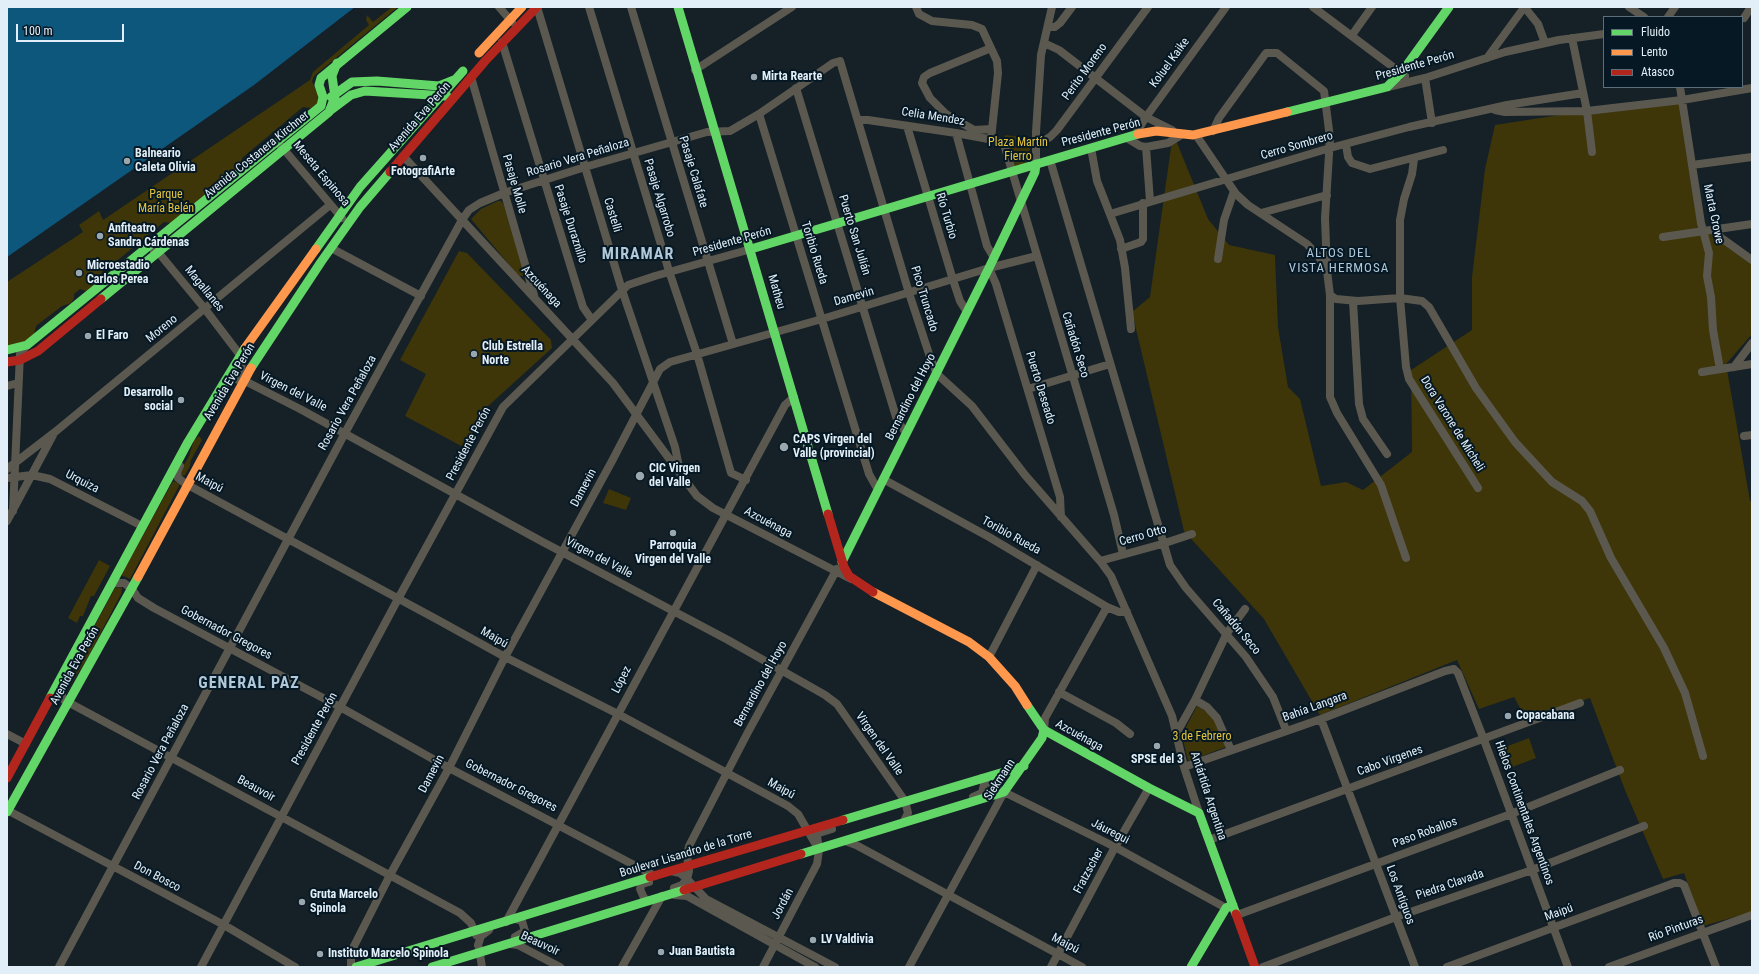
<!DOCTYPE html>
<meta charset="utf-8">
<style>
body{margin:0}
#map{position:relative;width:1759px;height:974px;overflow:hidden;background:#152027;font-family:"Roboto Condensed",sans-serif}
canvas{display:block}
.frame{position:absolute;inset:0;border:8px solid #e3eff8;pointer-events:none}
.legend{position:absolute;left:1603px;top:16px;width:140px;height:72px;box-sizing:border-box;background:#051824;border:1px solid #5e6e79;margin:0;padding:5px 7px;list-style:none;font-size:12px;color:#e3eff8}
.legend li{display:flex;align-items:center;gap:8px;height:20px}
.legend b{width:20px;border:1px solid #5e6e79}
.scale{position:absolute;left:16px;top:24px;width:108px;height:18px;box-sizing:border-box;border:2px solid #e3eff8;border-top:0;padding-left:5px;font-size:12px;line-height:14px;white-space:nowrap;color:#e3eff8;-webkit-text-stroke:3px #051824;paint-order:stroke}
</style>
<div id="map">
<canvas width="1759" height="974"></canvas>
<div class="frame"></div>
<ul class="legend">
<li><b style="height:5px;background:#63d668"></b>Fluido</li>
<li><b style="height:5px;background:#ff974d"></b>Lento</li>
<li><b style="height:5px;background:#b3261e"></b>Atasco</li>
</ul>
<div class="scale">100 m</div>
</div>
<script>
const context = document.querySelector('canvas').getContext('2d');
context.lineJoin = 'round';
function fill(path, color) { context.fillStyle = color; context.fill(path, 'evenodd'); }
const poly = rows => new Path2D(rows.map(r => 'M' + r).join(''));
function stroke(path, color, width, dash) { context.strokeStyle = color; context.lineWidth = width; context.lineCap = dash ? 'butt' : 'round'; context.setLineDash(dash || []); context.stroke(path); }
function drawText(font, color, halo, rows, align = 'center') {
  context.font = font + ' "Roboto Condensed",sans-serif'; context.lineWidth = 4; context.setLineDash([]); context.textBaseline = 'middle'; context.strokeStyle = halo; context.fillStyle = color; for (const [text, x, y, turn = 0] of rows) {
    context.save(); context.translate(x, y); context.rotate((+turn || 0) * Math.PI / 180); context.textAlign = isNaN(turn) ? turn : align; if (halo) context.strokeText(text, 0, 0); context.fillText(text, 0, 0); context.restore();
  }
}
const green = poly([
 [392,7,398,7,314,76,312,81,318,95,317,104,311,108,303,107,242,158,242,164,172,223,164,222,101,274,100,281,86,291,80,289,74,294,74,298,71,303,62,306,36,326,34,335,23,343,7,346,7,282,83,232,79,225,99,211,103,220,310,80,313,72,369,25,366,20,367,15,373,22],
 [1682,100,1701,223,1752,261,1752,334,1726,364,1750,501,1752,501,1752,912,1703,926,1684,873,1663,879,1625,790,1590,698,1526,719,1514,697,1479,709,1457,660,1320,715,1264,619,1184,531,1132,312,1150,297,1173,133,1208,219,1229,245,1275,255,1278,327,1288,387,1300,399,1321,486,1346,482,1363,490,1412,452,1411,370,1472,330,1472,277,1485,169,1495,125,1611,107],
 [1005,135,1029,138,1031,143,1028,160,1012,172,1003,143],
 [498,201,501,201,504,205,524,272,523,276,519,276,516,273,471,219,481,209],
 [459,251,467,253,551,340,552,348,486,408,465,448,405,416,426,374,400,360],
 [199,436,202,440,191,460,190,466,185,475,182,476,180,472,189,456,194,440],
 [173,481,180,484,130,579,121,575],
 [609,489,631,498,626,510,603,503],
 [99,560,110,566,94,596,91,596,83,616,80,616,77,623,68,618],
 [119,587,122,588,121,594,87,659,65,693,65,690,73,674,78,657,115,588],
 [1197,706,1207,712,1215,721,1226,747,1188,761,1182,735],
 [1529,738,1536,758,1507,769,1500,749]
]);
const water = poly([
 [7,7,355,7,254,85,7,257]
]);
const street = poly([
 [499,7,512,22],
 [537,7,622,290,675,447,680,472],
 [589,7,669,271,697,354,731,473,746,480],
 [631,7,733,344],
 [916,7,919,14,932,21,972,25,982,29,997,61,998,73,991,139],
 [1313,7,1405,76],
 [1629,7,1644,17],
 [1668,17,1675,7],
 [1744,18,1751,7],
 [1048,27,1055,27,1060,23,1072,7],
 [1352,35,1372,7],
 [1572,38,1587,111,1592,152],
 [502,42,576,284,583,307,592,320],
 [1044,43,1059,50,1146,117,1172,130],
 [991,48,930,73,924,77,922,83,930,98,946,114,974,130,992,129],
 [1487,58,1523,9,1526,9,1538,24,1545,43],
 [695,70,792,7],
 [471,77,534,295],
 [1425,78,1432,123],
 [1388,87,1425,78,1505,52,1559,40,1604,34],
 [1680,87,1701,223,1709,253,1707,276,1711,297,1713,330,1720,369],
 [796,88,897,420,906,433],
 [1495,110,1505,112,1587,111,1682,100,1752,88],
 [759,114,869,474,878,490],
 [858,120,868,120,956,133,999,141,1004,144,1114,515,1123,554],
 [907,126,953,280,960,301,967,312],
 [1213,131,1219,118,1266,53,1277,53,1324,91,1330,138,1325,218,1327,271,1330,295,1330,397,1337,413,1381,485,1406,558],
 [956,133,987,246,994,258],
 [1135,135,1146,117,1226,7],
 [1196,135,1236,194,1248,205,1307,244,1319,257,1327,271],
 [1127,138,1140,146,1146,147,1168,143,1181,135],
 [1036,145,1050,137,1057,130,1148,7],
 [1346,145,1348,157,1352,163,1370,169,1443,150],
 [281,146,342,218],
 [1146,147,1150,201],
 [1091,148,1097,181,1120,240,1125,268,1131,329],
 [403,156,613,383,697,496,713,508,851,579],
 [1414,159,1412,174,1404,199,1400,220,1400,298,1406,367,1409,379,1478,488],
 [1050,160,1170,565,1186,588,1246,657,1273,697,1286,730],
 [1036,164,1036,132,1041,55,1052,7],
 [1692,165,1752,157],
 [1261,213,1327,195],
 [1110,214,1330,148,1409,127,1507,105,1583,93],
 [1716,229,1720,237,1752,260],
 [1663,237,1752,224],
 [331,248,421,296],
 [1121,249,1141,242,1143,239,1143,203],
 [154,251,158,252,205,309,240,355,243,379],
 [1218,259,1224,220,1234,191],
 [989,268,996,284,1060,497,1061,517],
 [1330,295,1336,299,1358,301,1400,298,1422,301,1429,307,1476,388,1515,442,1552,482,1582,501,1590,511,1611,558,1664,648,1685,693,1703,756],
 [1353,301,1359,404,1363,419,1387,454],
 [1734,367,1752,343],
 [1702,372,1752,364],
 [7,386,18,383],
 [226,386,233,379,243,380,300,409,541,541,728,640,825,695,837,704,905,801,908,813,903,823],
 [1028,389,1110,364],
 [1744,436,1752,435],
 [180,466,177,472,178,478,186,484,438,620,505,657,618,714,788,806,798,814,819,850],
 [7,469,55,432,330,205],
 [7,478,32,475,50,479,142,526],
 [883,479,989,537,1107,607,1119,612,1127,612],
 [13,511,20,354,27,345],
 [7,521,53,435],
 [1100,561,1162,544,1192,534],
 [111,585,115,583,124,583,132,589,138,598,154,608,340,707,449,768,655,876],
 [989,657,1037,565],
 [65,683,61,693,64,700,460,913,471,923,476,935],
 [1059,692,1116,723,1130,734],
 [1195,700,1207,707,1217,718,1231,750],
 [1321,719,1415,967],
 [1044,730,1045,718,1107,607],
 [7,734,26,744],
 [1176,734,1195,700,1227,633,1245,609],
 [1184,767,1321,719,1445,671,1454,669,1458,673,1484,740,1568,967],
 [982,778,1004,792,1115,847,1226,908],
 [973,797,982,793,984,784,982,778],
 [7,810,224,925,295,967],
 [1209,840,1580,703],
 [845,841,856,845,1082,967],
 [671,871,680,873,687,879,706,899,835,967],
 [649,882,642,884,640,889,644,898,649,901],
 [674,888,682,885,687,879,689,871,687,855,689,846,747,734,837,569],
 [675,895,687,896,815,967],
 [1237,915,1511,814,1620,770],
 [515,919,522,921,525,931,515,937],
 [506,922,785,405,794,397],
 [510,944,518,945,560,967],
 [478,945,481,936,489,930],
 [479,948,482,967],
 [59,967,345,433,462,220,469,210,480,203,504,193,585,167,707,132,730,131,759,114,833,63,840,61,909,293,930,357,937,374,972,406,1025,475,1100,561,1111,576,1172,716,1184,767,1199,813],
 [201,967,398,599,503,407,628,285,655,276,751,249],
 [351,967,351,952,390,875,449,768,505,657,612,461,660,369,670,362,822,319,989,268,1037,256],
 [622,967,662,896],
 [763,967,817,864,819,850,817,836,819,833,832,829],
 [909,967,1004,792],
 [1051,967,1115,847,1149,788],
 [1263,967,1396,917,1532,870,1644,826],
 [1447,967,1674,883,1680,883,1684,885,1716,967],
 [1609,967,1752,915]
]);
const fast = poly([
 [678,7,828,514],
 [331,97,352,82,377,81,439,86,454,80],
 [331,110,351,95,365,91,447,96],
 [1287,112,1387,87,1402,72,1449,7],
 [316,249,360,187,463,71],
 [751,249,1138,134],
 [101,299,329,112,335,97,332,76,337,63],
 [7,350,27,345,321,106,323,97,319,85,321,78,407,7],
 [251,368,321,262,360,207,390,172],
 [842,562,989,268,1035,172,1036,164],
 [50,698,188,442,245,348],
 [1027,705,1044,730,1149,788,1199,813,1236,914],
 [7,812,138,577],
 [843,820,1024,766],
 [801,854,1004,792,1042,738,1044,730],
 [356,967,650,877],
 [432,967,684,890],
 [1191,967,1226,908,1233,905]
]);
const slow = poly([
 [479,53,522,7],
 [1138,134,1156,131,1193,135,1287,112],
 [245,348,316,249],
 [138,577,251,368],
 [873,592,969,642,989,657,1015,686,1027,705]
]);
const jam = poly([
 [390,172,486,60,537,7],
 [7,362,20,360,38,351,101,299],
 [828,514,844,567,849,576,873,592],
 [7,778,50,698],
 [650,877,843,820],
 [684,890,801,854],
 [1236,914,1255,967]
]);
const markers = [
 [754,77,4,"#9ba7af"],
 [423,158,4,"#9ba7af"],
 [127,161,4,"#9ba7af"],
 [100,236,4,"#9ba7af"],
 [79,273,4,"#9ba7af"],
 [88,336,4,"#9ba7af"],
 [474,354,4,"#9ba7af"],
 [181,400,4,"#9ba7af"],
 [784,447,5,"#9ba7af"],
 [640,476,5,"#9ba7af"],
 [673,533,4,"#9ba7af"],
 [1508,716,4,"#9ba7af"],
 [1157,746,4,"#9ba7af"],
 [302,902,4,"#9ba7af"],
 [813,940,4,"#9ba7af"],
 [661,952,4,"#9ba7af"],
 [320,954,4,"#9ba7af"]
];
const streetNames = [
 ["Koluel Kaike",1170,63,-54],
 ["Presidente Perón",1415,66,-16],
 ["Perito Moreno",1085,72,-54],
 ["Avenida Eva Perón",420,117,-49],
 ["Celia Mendez",933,117,9],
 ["Presidente Perón",1101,133,-15],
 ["Cerro Sombrero",1297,146,-16],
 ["Avenida Costanera Kirchner",257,155,-39],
 ["Rosario Vera Peñaloza",578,158,-17],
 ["Pasaje Calafate",693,172,73],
 ["Meseta Espinosa",321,174,50],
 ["Pasaje Molle",514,184,74],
 ["Pasaje Algarrobo",659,198,73],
 ["Marta Crowe",1713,214,78],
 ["Castelli",612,215,73],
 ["Río Turbio",946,216,73],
 ["Pasaje Duraznillo",570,224,72],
 ["Puerto San Julián",854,235,73],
 ["Presidente Perón",732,242,-16],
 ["Toribio Rueda",814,253,73],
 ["Azcuénaga",541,287,47],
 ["Magallanes",204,289,51],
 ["Matheu",776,292,74],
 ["Damevin",854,297,-16],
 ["Pico Truncado",924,299,73],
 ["Moreno",162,329,-39],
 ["Cañadón Seco",1075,345,73],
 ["Avenida Eva Perón",230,382,-59],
 ["Puerto Deseado",1040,388,73],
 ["Virgen del Valle",293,392,27],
 ["Bernardino del Hoyo",911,397,-63],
 ["Rosario Vera Peñaloza",348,403,-61],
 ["Dora Varone de Micheli",1452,424,58],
 ["Presidente Perón",469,444,-62],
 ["Urquiza",82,482,27],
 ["Maipú",209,483,28],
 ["Damevin",584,488,-62],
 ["Azcuénaga",768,523,28],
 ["Toribio Rueda",1011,536,29],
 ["Cerro Otto",1143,536,-16],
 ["Virgen del Valle",599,558,28],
 ["Cañadón Seco",1236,627,50],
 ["Gobernador Gregores",226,633,28],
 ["Maipú",494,638,30],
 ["Avenida Eva Perón",75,666,-61],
 ["López",622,680,-63],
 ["Bernardino del Hoyo",761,684,-61],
 ["Bahía Langara",1315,707,-20],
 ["Presidente Perón",315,729,-61],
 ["Azcuénaga",1079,736,29],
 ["Virgen del Valle",879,744,55],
 ["Rosario Vera Peñaloza",161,752,-62],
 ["Cabo Virgenes",1390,761,-20],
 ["Damevin",432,774,-62],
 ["Siekmann",1000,780,-57],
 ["Gobernador Gregores",511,786,27],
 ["Beauvoir",256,789,29],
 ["Maipú",781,789,29],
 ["Antártida Argentina",1208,796,72],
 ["Hielos Continentales Argentinos",1524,813,70],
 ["Jáuregui",1110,832,27],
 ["Paso Roballos",1425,833,-20],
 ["Boulevar Lisandro de la Torre",686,854,-17],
 ["Fratzscher",1089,871,-62],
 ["Don Bosco",157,877,28],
 ["Piedra Clavada",1450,885,-19],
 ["Los Antiguos",1400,895,70],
 ["Jordán",783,904,-62],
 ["Maipú",1559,913,-20],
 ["Río Pinturas",1676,929,-20],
 ["Beauvoir",540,944,25],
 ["Maipú",1065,944,28]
];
const poiNames = [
 ["Mirta Rearte",762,77],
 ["Balneario",135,154],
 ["Caleta Olivia",135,168],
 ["FotografiArte",423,172,"center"],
 ["Anfiteatro",108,229],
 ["Sandra Cárdenas",108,243],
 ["Microestadio",87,266],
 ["Carlos Perea",87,280],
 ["El Faro",96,336],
 ["Club Estrella",482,347],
 ["Norte",482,361],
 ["Desarrollo",173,393,"right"],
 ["social",173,407,"right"],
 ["CAPS Virgen del",793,440],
 ["Valle (provincial)",793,454],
 ["CIC Virgen",649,469],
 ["del Valle",649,483],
 ["Parroquia",673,546,"center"],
 ["Virgen del Valle",673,560,"center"],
 ["Copacabana",1516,716],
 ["SPSE del 3",1157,760,"center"],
 ["Gruta Marcelo",310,895],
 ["Spinola",310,909],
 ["LV Valdivia",821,940],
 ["Juan Bautista",669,952],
 ["Instituto Marcelo Spinola",328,954]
];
const parkNames = [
 ["Plaza Martín",1018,143],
 ["Fierro",1018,157],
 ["Parque",166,195],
 ["María Belén",166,209],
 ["3 de Febrero",1202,737]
];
const neighbourhoodNames = [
 ["ALTOS DEL",1339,254],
 ["VISTA HERMOSA",1339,269]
];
const districtNames = [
 ["MIRAMAR",638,255],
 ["GENERAL PAZ",249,684]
];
fill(green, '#3e3609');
fill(water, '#0d577d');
stroke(street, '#5b594f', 8);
stroke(fast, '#63d668', 9);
stroke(slow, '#ff974d', 9);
stroke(jam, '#b3261e', 9);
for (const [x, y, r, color] of markers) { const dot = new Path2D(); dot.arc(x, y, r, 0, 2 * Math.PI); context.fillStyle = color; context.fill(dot); stroke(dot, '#051824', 1.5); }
drawText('12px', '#e3eff8', '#051824', streetNames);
drawText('bold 12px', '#e3eff8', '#051824', poiNames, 'left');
drawText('12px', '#e5c53c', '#051824', parkNames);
context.letterSpacing = '1px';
drawText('13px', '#b0c8d9', '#051824', neighbourhoodNames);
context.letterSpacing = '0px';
context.letterSpacing = '1px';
drawText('bold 16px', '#b0c8d9', '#051824', districtNames);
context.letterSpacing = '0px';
</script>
